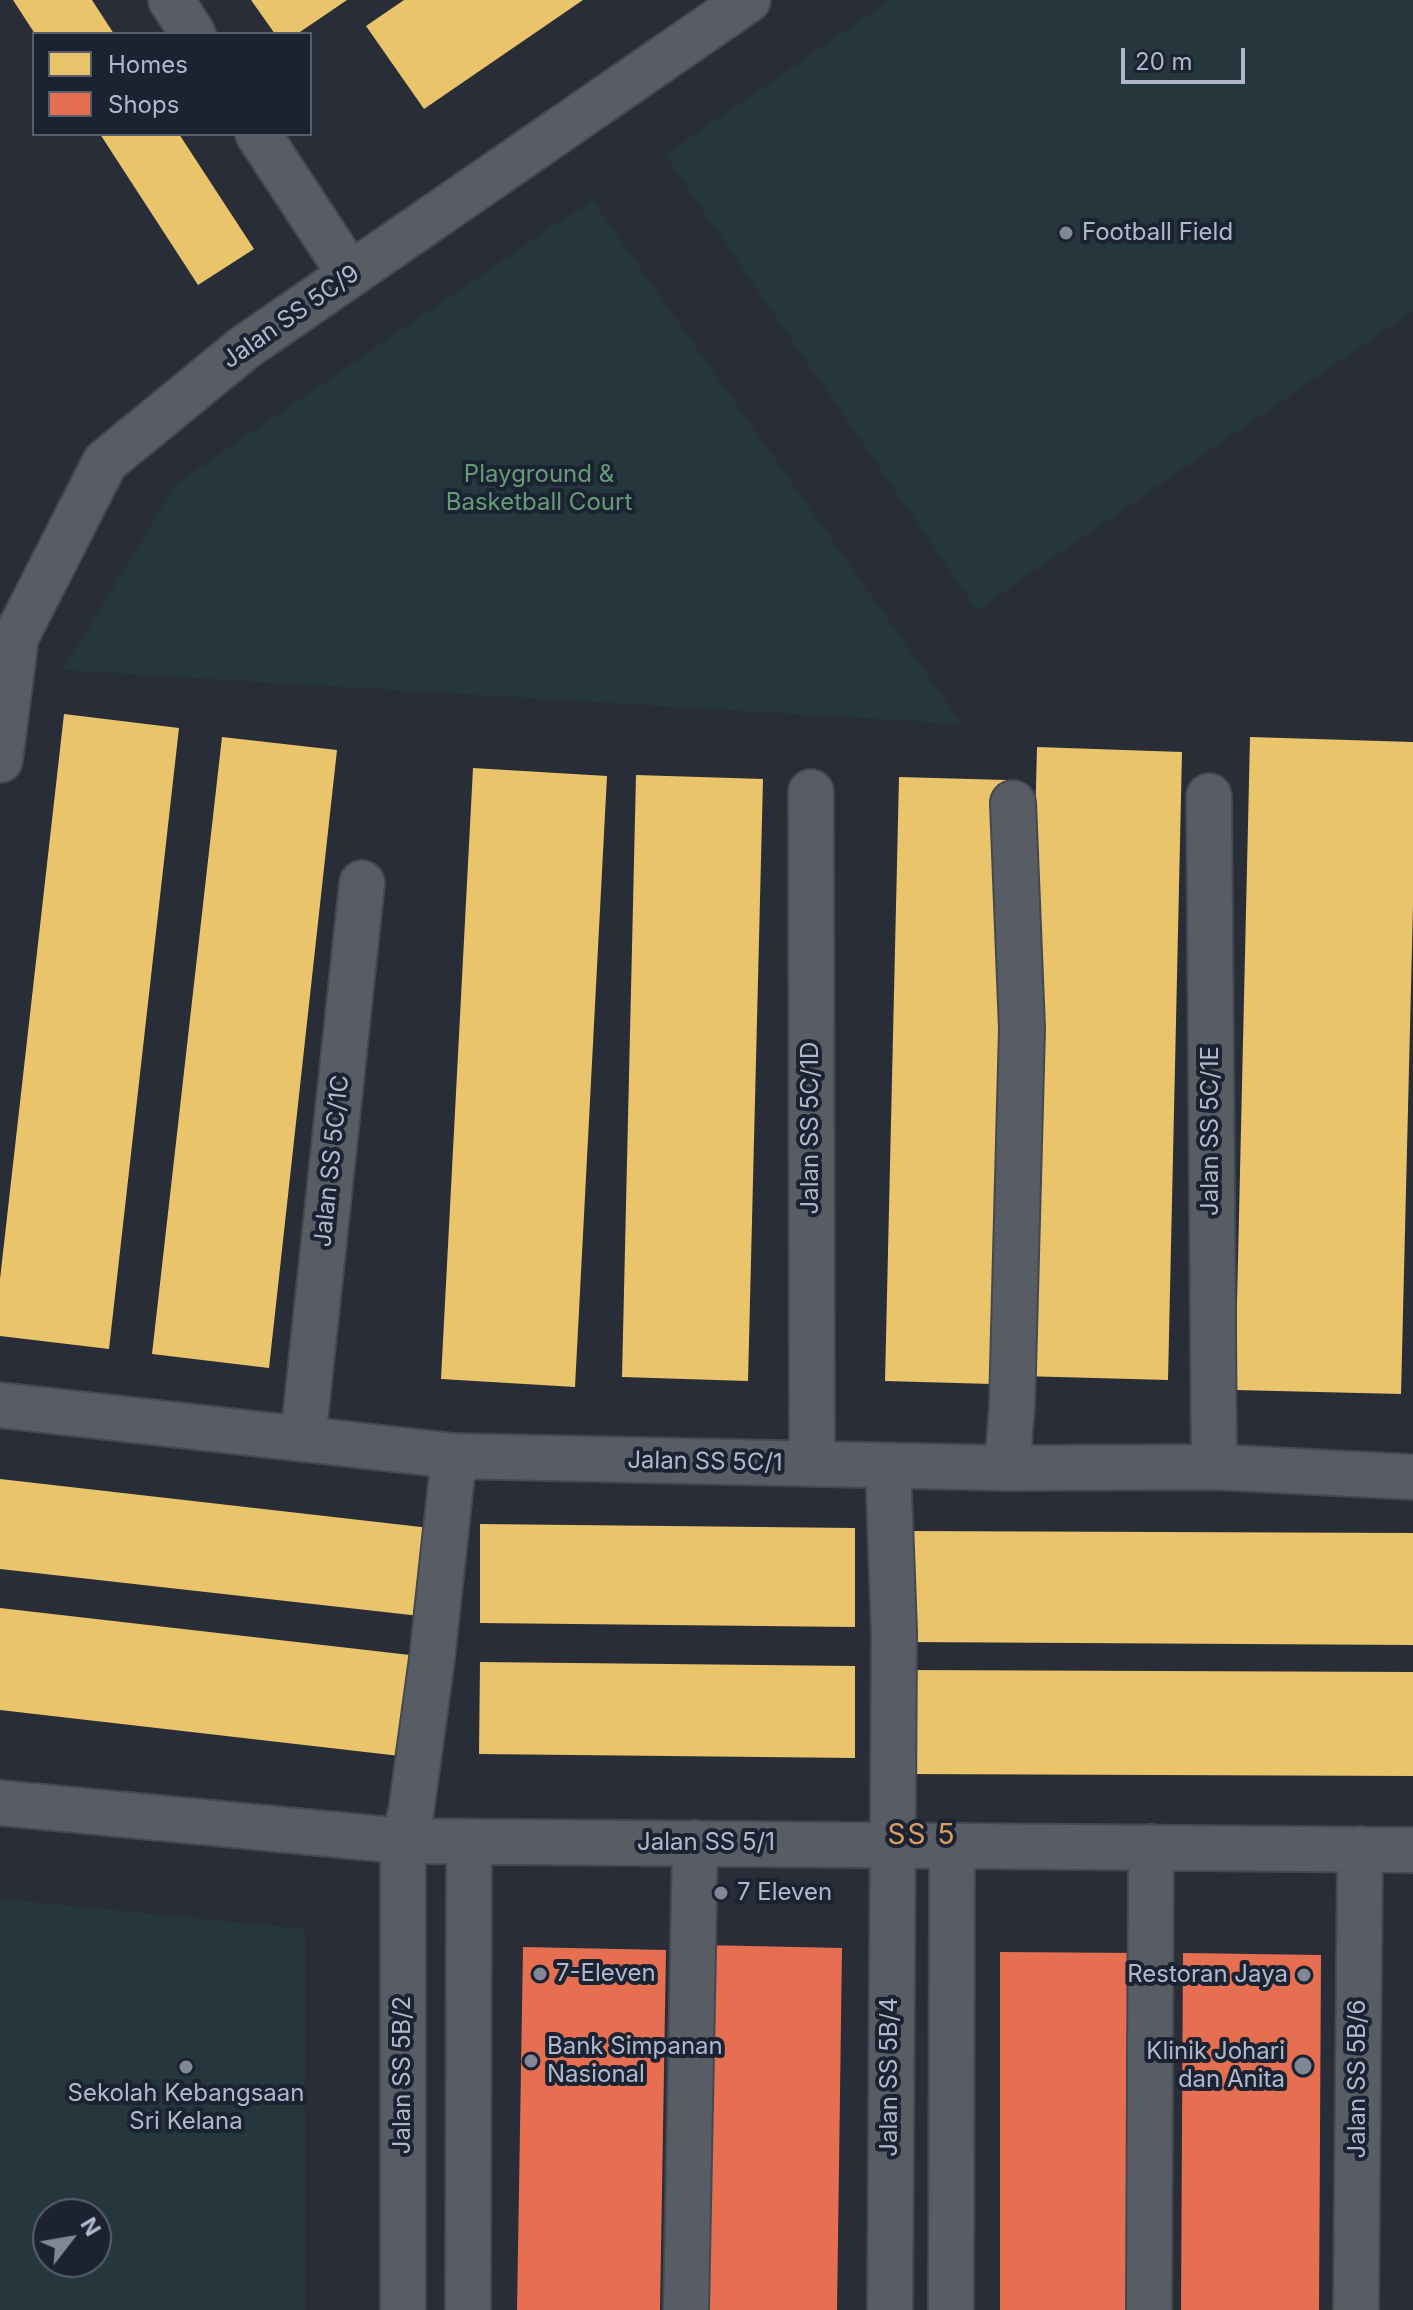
<!DOCTYPE html>
<style>
body{margin:0}
#map{position:relative;width:1413px;height:2310px;overflow:hidden;background:#282d37;font-family:Inter,sans-serif}
canvas{display:block}
.legend{position:absolute;left:32px;top:32px;width:280px;height:104px;box-sizing:border-box;background:#1b2332;border:2px solid #575f6e;margin:0;padding:10px 14px;list-style:none;font-size:24px;color:#b1b8c9}
.legend li{display:flex;align-items:center;gap:16px;height:40px}
.legend b{width:40px;border:2px solid #575f6e}
.north{position:absolute;left:32px;top:2198px;width:80px;height:80px;box-sizing:border-box;background:#1b2332;border:2px solid #575f6e;border-radius:50%;rotate:59deg;font-size:22px;font-weight:700;line-height:32px;text-align:center;color:#b1b8c9}
.north::after{content:'';display:block;margin:auto;width:28px;height:36px;background:#818796;clip-path:polygon(50% 0,100% 100%,50% 72%,0 100%)}
.scale{position:absolute;left:1121px;top:48px;width:124px;height:36px;box-sizing:border-box;border:4px solid #b1b8c9;border-top:0;padding-left:10px;font-size:24px;line-height:28px;white-space:nowrap;color:#b1b8c9;-webkit-text-stroke:6px #1b2332;paint-order:stroke}
</style>
<div id="map">
<canvas width="1413" height="2310"></canvas>
<ul class="legend">
<li><b style="height:22px;background:#e9c46a"></b>Homes</li>
<li><b style="height:22px;background:#e76f51"></b>Shops</li>
</ul>
<div class="north">N</div>
<div class="scale">20 m</div>
</div>
<script>
const context = document.querySelector('canvas').getContext('2d');
context.lineJoin = 'round';
function fill(path, color) { context.fillStyle = color; context.fill(path, 'evenodd'); }
const poly = rows => new Path2D(rows.map(r => 'M' + r).join(''));
function stroke(path, color, width, dash) { context.strokeStyle = color; context.lineWidth = width; context.lineCap = dash ? 'butt' : 'round'; context.setLineDash(dash || []); context.stroke(path); }
function drawText(font, color, halo, rows, align = 'center') {
  context.font = font + ' Inter,sans-serif'; context.lineWidth = 8; context.setLineDash([]); context.textBaseline = 'middle'; context.strokeStyle = halo; context.fillStyle = color; for (const [text, x, y, turn = 0] of rows) {
    context.save(); context.translate(x, y); context.rotate((+turn || 0) * Math.PI / 180); context.textAlign = isNaN(turn) ? turn : align; if (halo) context.strokeText(text, 0, 0); context.fillText(text, 0, 0); context.restore();
  }
}
const green = poly([
 [890,0,1413,0,1413,311,977,610,665,155],
 [593,201,962,724,63,670,176,484,559,222],
 [0,1899,305,1929,305,2310,0,2310],
 [96,2214,96,2262,48,2262,48,2214]
]);
const homes = poly([
 [13,0,92,0,114,34,35,34],
 [251,0,347,0,297,34,275,34],
 [404,0,583,0,424,109,366,26],
 [100,134,179,134,254,249,198,285],
 [64,714,179,728,109,1349,0,1336,0,1279],
 [222,737,337,750,269,1368,152,1354],
 [1250,737,1413,742,1413,905,1401,1394,1235,1390],
 [1037,747,1182,752,1168,1380,1021,1376],
 [473,768,607,776,575,1387,441,1379],
 [636,775,763,779,748,1381,622,1377],
 [899,777,1006,780,992,1384,885,1381],
 [0,1479,430,1528,420,1616,0,1569],
 [480,1524,855,1528,855,1627,480,1623],
 [906,1531,1413,1533,1413,1645,906,1642],
 [0,1608,410,1655,400,1756,0,1710],
 [480,1662,855,1666,855,1758,479,1754],
 [906,1670,1413,1672,1413,1776,906,1774]
]);
const shops = poly([
 [702,1945,842,1948,837,2310,698,2310],
 [523,1947,666,1950,660,2310,517,2310],
 [1000,1952,1139,1953,1138,2310,1000,2310],
 [1183,1953,1321,1955,1319,2310,1181,2310]
]);
const minor = poly([
 [171,0,193,34],
 [258,134,350,274],
 [0,760,16,637,105,462,244,348,748,0],
 [811,792,812,1464],
 [1209,796,1214,1467],
 [0,1405,454,1456,1007,1468,1214,1467,1413,1477],
 [303,1439,362,883],
 [888,1466,894,1632,890,2310],
 [1007,1468,1012,1406,1022,1029,1013,803],
 [0,1803,403,1841,1413,1850],
 [403,2310,403,1841,411,1812,432,1659,454,1456],
 [468,2310,469,1842],
 [686,2310,695,1843],
 [951,2310,952,1846],
 [1149,2310,1151,1847],
 [1356,2310,1360,1849]
]);
const markers = [
 [1066,233,8,"#818796"],
 [721,1893,8,"#818796"],
 [540,1974,8,"#818796"],
 [1304,1975,8,"#818796"],
 [531,2061,8,"#818796"],
 [1303,2066,10,"#818796"],
 [186,2067,8,"#818796"]
];
const poiNames = [
 ["Football Field",1082,233],
 ["7 Eleven",737,1893],
 ["7-Eleven",556,1974],
 ["Restoran Jaya",1288,1975,"right"],
 ["Bank Simpanan",547,2047],
 ["Nasional",547,2075],
 ["Klinik Johari",1285,2052,"right"],
 ["dan Anita",1285,2080,"right"],
 ["Sekolah Kebangsaan",186,2094,"center"],
 ["Sri Kelana",186,2122,"center"]
];
const streetNames = [
 ["Jalan SS 5C/9",291,317,-35],
 ["Jalan SS 5C/1D",811,1128,-90],
 ["Jalan SS 5C/1E",1211,1131,-90],
 ["Jalan SS 5C/1C",332,1161,-84],
 ["Jalan SS 5C/1",705,1462,1],
 ["Jalan SS 5/1",706,1843],
 ["Jalan SS 5B/2",403,2075,-90],
 ["Jalan SS 5B/4",890,2077,-90],
 ["Jalan SS 5B/6",1358,2079,-90]
];
const parkNames = [
 ["Playground &",539,475],
 ["Basketball Court",539,503]
];
const quarterNames = [
 ["SS 5",922,1836]
];
fill(green, '#25373d');
fill(homes, '#e9c46a');
fill(shops, '#e76f51');
stroke(minor, '#444850', 48);
stroke(minor, '#585c65', 44);
for (const [x, y, r, color] of markers) { const dot = new Path2D(); dot.arc(x, y, r, 0, 2 * Math.PI); context.fillStyle = color; context.fill(dot); stroke(dot, '#1b2332', 3); }
drawText('24px', '#b1b8c9', '#1b2332', poiNames, 'left');
drawText('24px', '#b1b8c9', '#1b2332', streetNames);
drawText('24px', '#679b77', '#1b2332', parkNames);
context.letterSpacing = '2px';
drawText('28px', '#d99d5c', '#1b2332', quarterNames);
context.letterSpacing = '0px';
</script>
